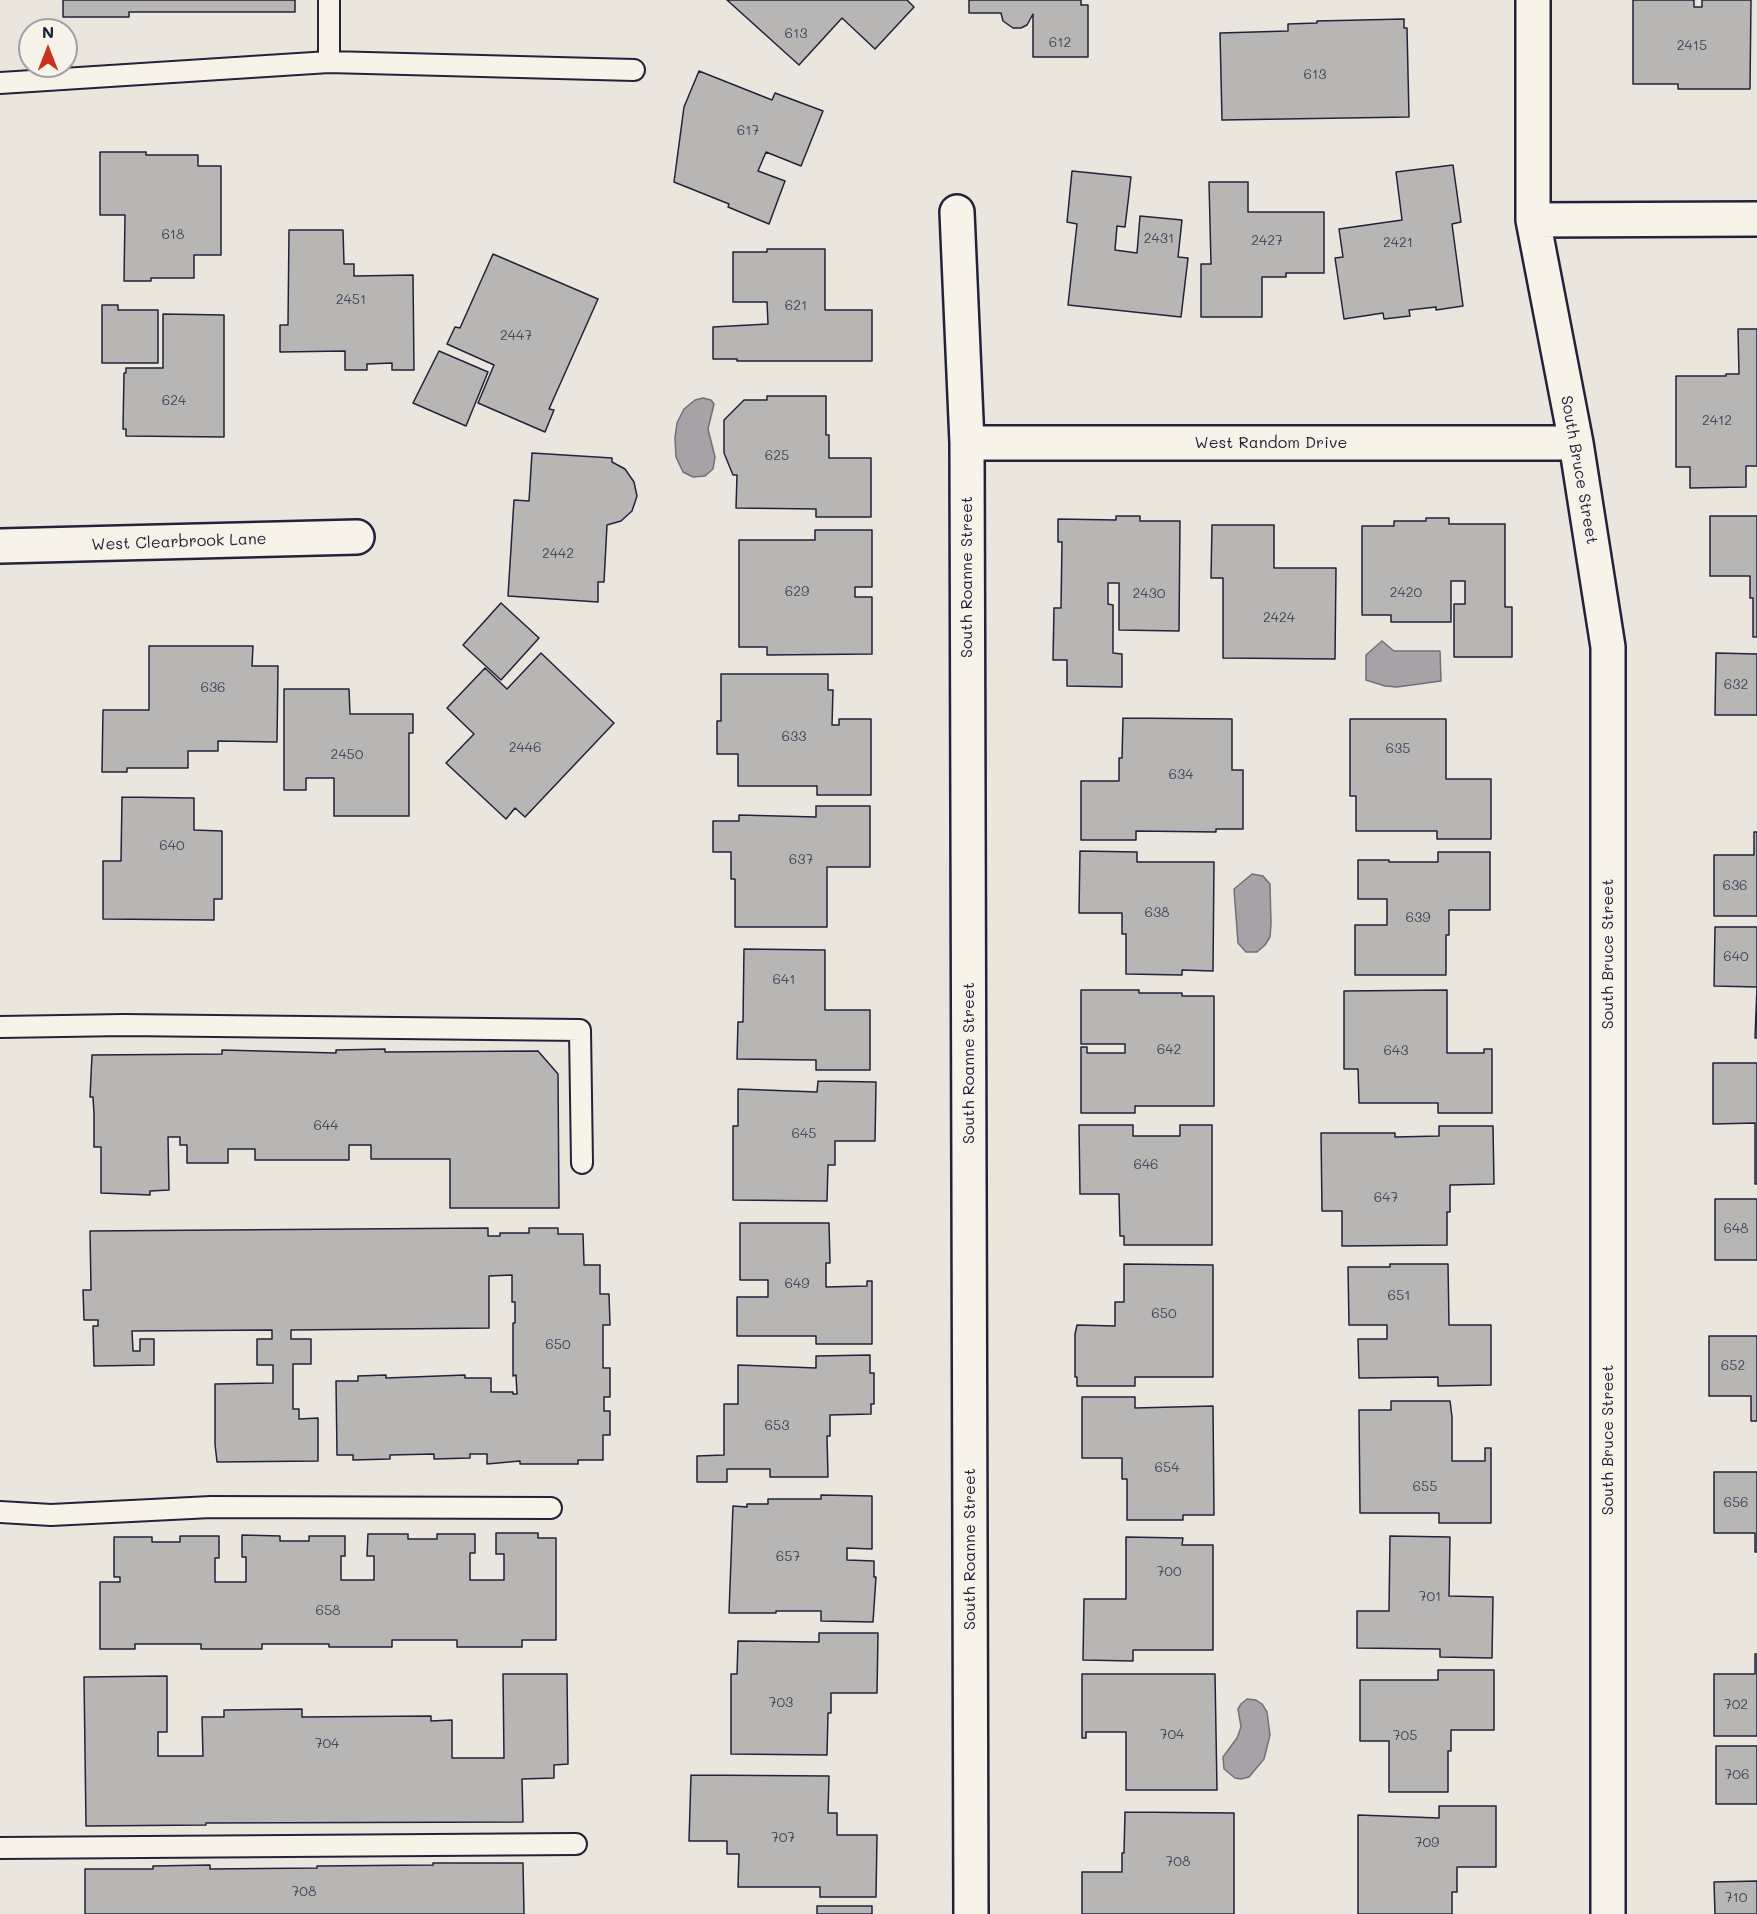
<!DOCTYPE html>
<style>
body{margin:0}
#map{position:relative;width:1757px;height:1914px;overflow:hidden;background:#eae6de;font-family:Mali,sans-serif}
canvas{display:block}
.north{position:absolute;left:18px;top:18px;width:60px;height:60px;box-sizing:border-box;background:#f7f3e8;border:2px solid #a29fa3;border-radius:50%;rotate:0deg;font-size:16px;font-weight:700;line-height:24px;text-align:center;color:#22223b}
.north::after{content:'';display:block;margin:auto;width:21px;height:27px;background:#c8321e;clip-path:polygon(50% 0,100% 100%,50% 72%,0 100%)}
</style>
<div id="map">
<canvas width="1757" height="1914"></canvas>
<div class="north">N</div>
</div>
<script>
const context = document.querySelector('canvas').getContext('2d');
context.lineJoin = 'round';
function fill(path, color) { context.fillStyle = color; context.fill(path, 'evenodd'); }
const poly = rows => new Path2D(rows.map(r => 'M' + r).join(''));
function stroke(path, color, width, dash) { context.strokeStyle = color; context.lineWidth = width; context.lineCap = dash ? 'butt' : 'round'; context.setLineDash(dash || []); context.stroke(path); }
function drawText(font, color, halo, rows, align = 'center') {
  context.font = font + ' Mali,sans-serif'; context.lineWidth = 5; context.setLineDash([]); context.textBaseline = 'middle'; context.strokeStyle = halo; context.fillStyle = color; for (const [text, x, y, turn = 0] of rows) {
    context.save(); context.translate(x, y); context.rotate((+turn || 0) * Math.PI / 180); context.textAlign = isNaN(turn) ? turn : align; if (halo) context.strokeText(text, 0, 0); context.fillText(text, 0, 0); context.restore();
  }
}
const water = poly([
 [703,398,711,400,714,404,708,429,715,457,713,469,705,476,693,477,683,472,676,457,675,438,677,423,684,409,695,400,703,398],
 [1382,641,1394,651,1440,651,1441,681,1397,687,1385,686,1366,680,1366,655,1382,641],
 [1252,874,1263,876,1270,884,1271,924,1270,937,1265,945,1257,952,1246,952,1238,943,1234,889,1252,874],
 [1247,1699,1256,1700,1262,1704,1267,1712,1270,1735,1264,1759,1249,1777,1241,1779,1235,1778,1224,1769,1223,1757,1237,1738,1241,1727,1238,1709,1241,1704,1247,1699]
]);
const building = poly([
 [63,0,295,0,295,12,129,12,129,17,63,17,63,0],
 [727,0,907,0,914,7,875,49,842,18,799,65,727,0],
 [969,0,1081,0,1081,5,1088,5,1088,57,1033,57,1033,14,1027,25,1021,28,1013,28,1003,21,1001,13,969,13,969,0],
 [1633,0,1694,0,1694,7,1702,7,1702,0,1751,0,1750,89,1678,89,1678,84,1633,84,1633,0],
 [1404,19,1404,28,1407,28,1409,117,1222,120,1220,33,1288,31,1288,24,1317,23,1317,21,1404,19],
 [699,71,772,100,775,93,823,111,801,166,766,152,758,171,785,181,769,224,728,207,729,204,674,182,684,107,699,71],
 [100,152,146,152,146,155,198,155,198,166,221,166,221,255,194,255,194,278,151,278,151,281,124,281,125,215,100,215,100,152],
 [1453,165,1461,222,1452,224,1463,306,1436,310,1436,307,1409,310,1410,316,1384,319,1383,313,1344,319,1335,258,1343,257,1339,229,1402,220,1396,172,1453,165],
 [1072,171,1131,177,1125,227,1117,226,1115,250,1137,253,1140,216,1182,220,1178,257,1188,258,1181,317,1068,305,1077,224,1067,222,1072,171],
 [1209,182,1248,182,1248,212,1324,212,1324,273,1286,273,1286,277,1262,277,1262,317,1201,317,1201,264,1211,264,1209,182],
 [289,230,343,230,344,264,354,264,354,276,413,275,414,370,392,370,392,363,367,364,367,370,345,370,345,351,280,352,280,325,288,325,289,230],
 [767,249,825,249,825,310,872,310,872,361,737,361,737,359,713,359,713,327,768,324,767,302,733,302,733,252,767,252,767,249],
 [493,254,598,299,549,409,554,410,545,432,478,403,494,365,447,344,455,327,460,328,493,254],
 [102,305,118,305,118,310,158,310,158,363,102,363,102,305],
 [163,314,224,315,224,437,126,436,126,429,123,429,124,373,126,373,126,368,163,368,163,314],
 [1738,329,1757,329,1757,466,1746,466,1746,487,1690,488,1690,467,1676,467,1676,376,1726,376,1726,374,1739,374,1738,329],
 [439,351,488,372,466,426,413,403,439,351],
 [767,396,826,396,826,435,829,435,829,458,871,458,871,517,816,517,816,509,736,508,737,475,733,475,724,453,724,420,744,400,767,400,767,396],
 [532,453,612,458,612,462,625,469,634,482,637,496,632,511,621,521,607,525,604,582,598,582,598,602,508,596,514,500,529,501,532,453],
 [1116,516,1140,516,1140,521,1180,521,1179,631,1119,630,1119,583,1108,583,1108,604,1113,605,1113,653,1122,654,1122,687,1067,686,1067,660,1053,660,1054,608,1061,608,1062,542,1058,542,1058,519,1116,520,1116,516],
 [1710,516,1757,516,1757,637,1753,637,1753,598,1750,598,1750,576,1710,576,1710,516],
 [1426,518,1449,518,1449,524,1505,524,1505,607,1512,607,1512,657,1454,657,1454,604,1465,604,1465,581,1451,581,1451,622,1391,622,1391,615,1362,615,1362,526,1394,526,1394,521,1426,521,1426,518],
 [1212,525,1274,525,1274,568,1336,568,1335,659,1223,658,1223,578,1211,578,1212,525],
 [815,530,872,530,872,587,855,587,855,597,872,597,872,654,767,655,767,647,739,647,739,540,815,540,815,530],
 [501,603,539,638,501,680,463,645,501,603],
 [149,646,253,646,252,666,278,666,277,742,218,741,218,751,188,751,188,768,127,768,127,772,102,772,103,710,149,710,149,646],
 [541,653,614,723,525,817,515,808,506,819,446,763,474,734,447,708,485,668,507,689,541,653],
 [1716,653,1757,654,1757,715,1715,715,1716,653],
 [721,674,828,674,828,690,833,690,832,725,839,725,839,719,871,719,871,795,817,795,817,786,738,786,738,754,717,754,717,721,721,721,721,674],
 [284,689,349,689,350,714,413,714,413,733,409,733,409,816,334,816,334,778,306,778,306,790,284,790,284,689],
 [1123,718,1232,719,1232,770,1243,770,1243,829,1216,829,1216,832,1136,831,1136,840,1081,840,1081,781,1119,781,1119,758,1122,758,1123,718],
 [1350,719,1446,719,1446,779,1491,779,1491,839,1437,839,1437,831,1356,831,1356,796,1350,796,1350,719],
 [122,797,194,798,194,830,222,831,222,899,214,899,214,920,103,919,103,861,121,861,122,797],
 [816,806,870,806,870,867,827,867,827,927,735,927,735,879,731,879,731,852,713,852,713,821,739,821,739,815,816,817,816,806],
 [1754,832,1757,832,1757,916,1714,916,1714,855,1754,855,1754,832],
 [1080,851,1137,852,1137,862,1214,862,1213,971,1182,970,1182,975,1126,974,1126,934,1122,934,1122,913,1079,913,1080,851],
 [1438,852,1490,852,1490,910,1449,910,1449,935,1446,935,1446,975,1355,975,1355,925,1387,925,1387,899,1358,899,1358,860,1389,860,1389,862,1438,862,1438,852],
 [1715,927,1757,927,1757,1038,1755,1038,1757,987,1714,986,1715,927],
 [744,949,825,950,825,1010,870,1010,870,1070,816,1070,816,1060,737,1059,738,1022,743,1022,744,949],
 [1081,990,1139,990,1139,993,1182,993,1182,996,1214,996,1214,1106,1135,1106,1135,1113,1081,1113,1081,1047,1087,1047,1087,1053,1125,1053,1125,1044,1081,1044,1081,990],
 [1447,990,1447,1053,1484,1053,1484,1049,1492,1049,1492,1113,1438,1113,1438,1103,1359,1103,1358,1069,1344,1069,1344,991,1447,990],
 [385,1049,385,1052,538,1051,558,1074,559,1208,450,1208,450,1159,371,1159,371,1145,349,1145,349,1160,255,1160,255,1149,228,1149,228,1163,187,1163,187,1145,180,1145,180,1137,168,1137,169,1190,150,1191,150,1195,101,1193,101,1147,94,1147,94,1114,93,1097,90,1097,92,1055,222,1054,222,1050,336,1053,336,1050,385,1049],
 [1713,1063,1757,1063,1757,1184,1755,1184,1755,1123,1713,1124,1713,1063],
 [818,1081,876,1082,875,1141,835,1141,835,1165,828,1165,827,1201,733,1200,733,1126,738,1126,738,1089,817,1092,818,1081],
 [1079,1125,1133,1125,1133,1136,1180,1136,1180,1125,1212,1125,1212,1245,1124,1245,1124,1236,1120,1236,1119,1194,1080,1194,1079,1125],
 [1439,1126,1493,1126,1494,1184,1450,1185,1450,1212,1447,1212,1447,1245,1342,1246,1342,1211,1322,1211,1321,1133,1395,1133,1395,1137,1439,1136,1439,1126],
 [1715,1199,1757,1199,1757,1260,1715,1260,1715,1199],
 [740,1223,829,1223,830,1263,826,1263,826,1287,867,1286,867,1281,872,1281,872,1344,816,1344,816,1336,737,1336,737,1297,768,1297,768,1280,740,1280,740,1223],
 [488,1228,488,1236,500,1236,500,1233,529,1233,529,1228,558,1228,558,1234,583,1234,584,1265,600,1265,600,1294,609,1294,610,1325,603,1325,603,1368,610,1368,610,1397,604,1397,604,1411,610,1411,610,1435,603,1435,603,1460,578,1460,578,1464,520,1464,520,1461,487,1464,487,1454,470,1454,470,1458,434,1459,434,1454,390,1455,390,1459,353,1460,353,1455,337,1455,336,1381,358,1381,358,1376,386,1375,386,1378,465,1375,465,1378,491,1378,491,1392,513,1392,513,1394,517,1394,516,1375,513,1376,513,1323,515,1323,515,1302,512,1302,512,1275,489,1276,489,1328,291,1330,291,1339,311,1339,311,1364,293,1364,293,1409,299,1409,299,1419,318,1418,318,1461,217,1462,215,1444,215,1384,273,1383,273,1365,257,1365,257,1339,272,1339,272,1330,132,1331,133,1351,140,1351,140,1339,154,1339,154,1365,94,1366,93,1326,98,1326,98,1320,84,1320,83,1290,91,1290,90,1231,488,1228],
 [1124,1264,1213,1265,1213,1377,1135,1377,1135,1386,1077,1386,1077,1377,1075,1377,1075,1334,1077,1325,1115,1326,1115,1302,1124,1302,1124,1264],
 [1390,1264,1448,1264,1449,1325,1491,1325,1491,1385,1438,1386,1438,1377,1359,1378,1358,1339,1387,1339,1387,1325,1349,1325,1348,1267,1390,1267,1390,1264],
 [1709,1336,1757,1336,1757,1421,1751,1421,1751,1396,1709,1396,1709,1336],
 [870,1355,870,1373,874,1373,874,1404,871,1404,871,1414,830,1415,830,1436,827,1436,828,1477,770,1477,770,1469,727,1469,727,1482,697,1482,697,1456,724,1455,724,1404,738,1404,738,1365,816,1368,816,1356,870,1355],
 [1082,1397,1135,1397,1135,1408,1213,1406,1214,1515,1183,1515,1183,1520,1127,1520,1127,1479,1122,1479,1122,1458,1082,1458,1082,1397],
 [1391,1401,1450,1401,1452,1417,1452,1461,1485,1461,1485,1448,1491,1448,1491,1523,1439,1523,1439,1513,1360,1513,1359,1410,1391,1410,1391,1401],
 [1714,1472,1757,1472,1757,1552,1755,1552,1755,1533,1714,1533,1714,1472],
 [821,1495,872,1496,872,1549,847,1548,847,1560,874,1561,874,1577,876,1577,873,1622,821,1621,821,1611,776,1611,776,1613,729,1613,733,1506,747,1507,747,1504,768,1504,768,1499,821,1499,821,1495],
 [496,1533,538,1533,538,1538,556,1538,556,1640,522,1640,522,1647,457,1647,457,1640,392,1640,392,1647,329,1647,329,1644,262,1644,262,1649,201,1649,201,1644,135,1644,135,1649,100,1649,100,1582,120,1582,120,1577,114,1577,114,1537,152,1537,152,1542,180,1542,180,1536,219,1536,219,1558,215,1558,215,1582,246,1582,246,1557,242,1557,242,1535,280,1536,280,1541,309,1541,309,1536,345,1536,345,1556,341,1556,341,1580,374,1580,374,1556,367,1556,368,1534,408,1534,408,1539,437,1539,437,1534,475,1534,475,1553,470,1553,470,1580,504,1580,504,1554,496,1554,496,1533],
 [1390,1536,1450,1537,1449,1596,1493,1597,1492,1658,1440,1657,1440,1649,1357,1648,1357,1611,1389,1611,1390,1536],
 [1126,1537,1183,1538,1182,1545,1213,1545,1213,1650,1133,1650,1133,1661,1083,1660,1084,1599,1126,1599,1126,1537],
 [819,1633,878,1633,877,1693,831,1693,831,1713,828,1713,827,1755,731,1754,731,1674,737,1674,738,1641,819,1642,819,1633],
 [1755,1654,1757,1654,1757,1736,1714,1736,1714,1674,1755,1674,1755,1654],
 [1438,1670,1494,1670,1494,1730,1451,1730,1451,1751,1448,1751,1448,1792,1389,1792,1389,1741,1360,1741,1360,1680,1438,1680,1438,1670],
 [503,1674,567,1674,568,1764,554,1765,554,1778,522,1779,523,1822,206,1823,206,1825,86,1826,84,1677,167,1676,167,1732,158,1732,158,1756,203,1756,202,1717,224,1717,224,1710,302,1709,302,1717,431,1716,431,1721,452,1720,452,1758,504,1758,503,1674],
 [1082,1674,1215,1674,1217,1790,1126,1790,1126,1732,1086,1732,1086,1738,1082,1738,1082,1674],
 [1716,1746,1757,1746,1757,1804,1716,1804,1716,1746],
 [691,1775,829,1776,828,1813,837,1813,837,1835,877,1835,876,1897,820,1897,820,1887,738,1887,739,1854,727,1854,727,1841,689,1841,691,1775],
 [1439,1806,1496,1806,1496,1867,1457,1867,1457,1892,1452,1892,1452,1914,1358,1914,1358,1815,1439,1818,1439,1806],
 [1125,1812,1234,1813,1234,1914,1082,1914,1082,1872,1122,1872,1122,1853,1124,1853,1125,1812],
 [433,1863,523,1863,524,1914,85,1914,85,1869,153,1869,153,1866,210,1865,210,1869,317,1868,317,1866,433,1865,433,1863],
 [1757,1881,1757,1914,1715,1914,1714,1882,1757,1881],
 [817,1906,872,1906,872,1914,817,1914,817,1906]
]);
const service = poly([
 [329,0,329,62],
 [0,83,329,62,634,70],
 [0,1027,124,1025,580,1030,582,1163],
 [0,1512,51,1515,211,1507,551,1508],
 [0,1848,576,1844]
]);
const minor = poly([
 [1533,0,1533,220,1576,443,1608,647,1608,1914],
 [957,212,967,443,971,1914],
 [1533,220,1757,219],
 [967,443,1576,443],
 [0,546,357,537]
]);
const numberNames = [
 ["613",796,34],
 ["612",1060,43],
 ["2415",1692,46],
 ["613",1315,75],
 ["617",748,131],
 ["618",173,235],
 ["2431",1159,239],
 ["2427",1267,241],
 ["2421",1398,243],
 ["2451",351,300],
 ["621",796,306],
 ["2447",516,336],
 ["624",174,401],
 ["2412",1717,421],
 ["625",777,456],
 ["2442",558,554],
 ["629",797,592],
 ["2420",1406,593],
 ["2430",1149,594],
 ["2424",1279,618],
 ["632",1736,685],
 ["636",213,688],
 ["633",794,737],
 ["2446",525,748],
 ["635",1398,749],
 ["2450",347,755],
 ["634",1181,775],
 ["640",172,846],
 ["637",801,860],
 ["636",1735,886],
 ["638",1157,913],
 ["639",1418,918],
 ["640",1736,957],
 ["641",784,980],
 ["642",1169,1050],
 ["643",1396,1051],
 ["644",326,1126],
 ["645",804,1134],
 ["646",1146,1165],
 ["647",1386,1198],
 ["648",1736,1229],
 ["649",797,1284],
 ["651",1399,1296],
 ["650",1164,1314],
 ["650",558,1345],
 ["652",1733,1366],
 ["653",777,1426],
 ["654",1167,1468],
 ["655",1425,1487],
 ["656",1736,1503],
 ["657",788,1557],
 ["700",1169,1572],
 ["701",1430,1597],
 ["658",328,1611],
 ["703",781,1703],
 ["702",1736,1705],
 ["704",1172,1735],
 ["705",1405,1736],
 ["704",327,1744],
 ["706",1737,1775],
 ["707",783,1838],
 ["709",1427,1843],
 ["708",1178,1862],
 ["708",304,1892],
 ["710",1736,1898]
];
const streetNames = [
 ["West Random Drive",1271,443],
 ["South Bruce Street",1579,470,80],
 ["West Clearbrook Lane",179,542,-2],
 ["South Roanne Street",967,577,-90],
 ["South Bruce Street",1608,954,-90],
 ["South Roanne Street",969,1063,-90],
 ["South Bruce Street",1608,1440,-90],
 ["South Roanne Street",970,1549,-90]
];
fill(water, '#a6a3a6');
stroke(water, '#716f7b', 1.5);
fill(building, '#b8b6b5');
stroke(building, '#22223b', 1.5);
stroke(service, '#22223b', 24);
stroke(minor, '#22223b', 38);
stroke(service, '#f7f3e8', 20);
stroke(minor, '#f7f3e8', 33);
drawText('14px', '#48475a', null, numberNames);
drawText('16px', '#22223b', '#f7f3e8', streetNames);
</script>
